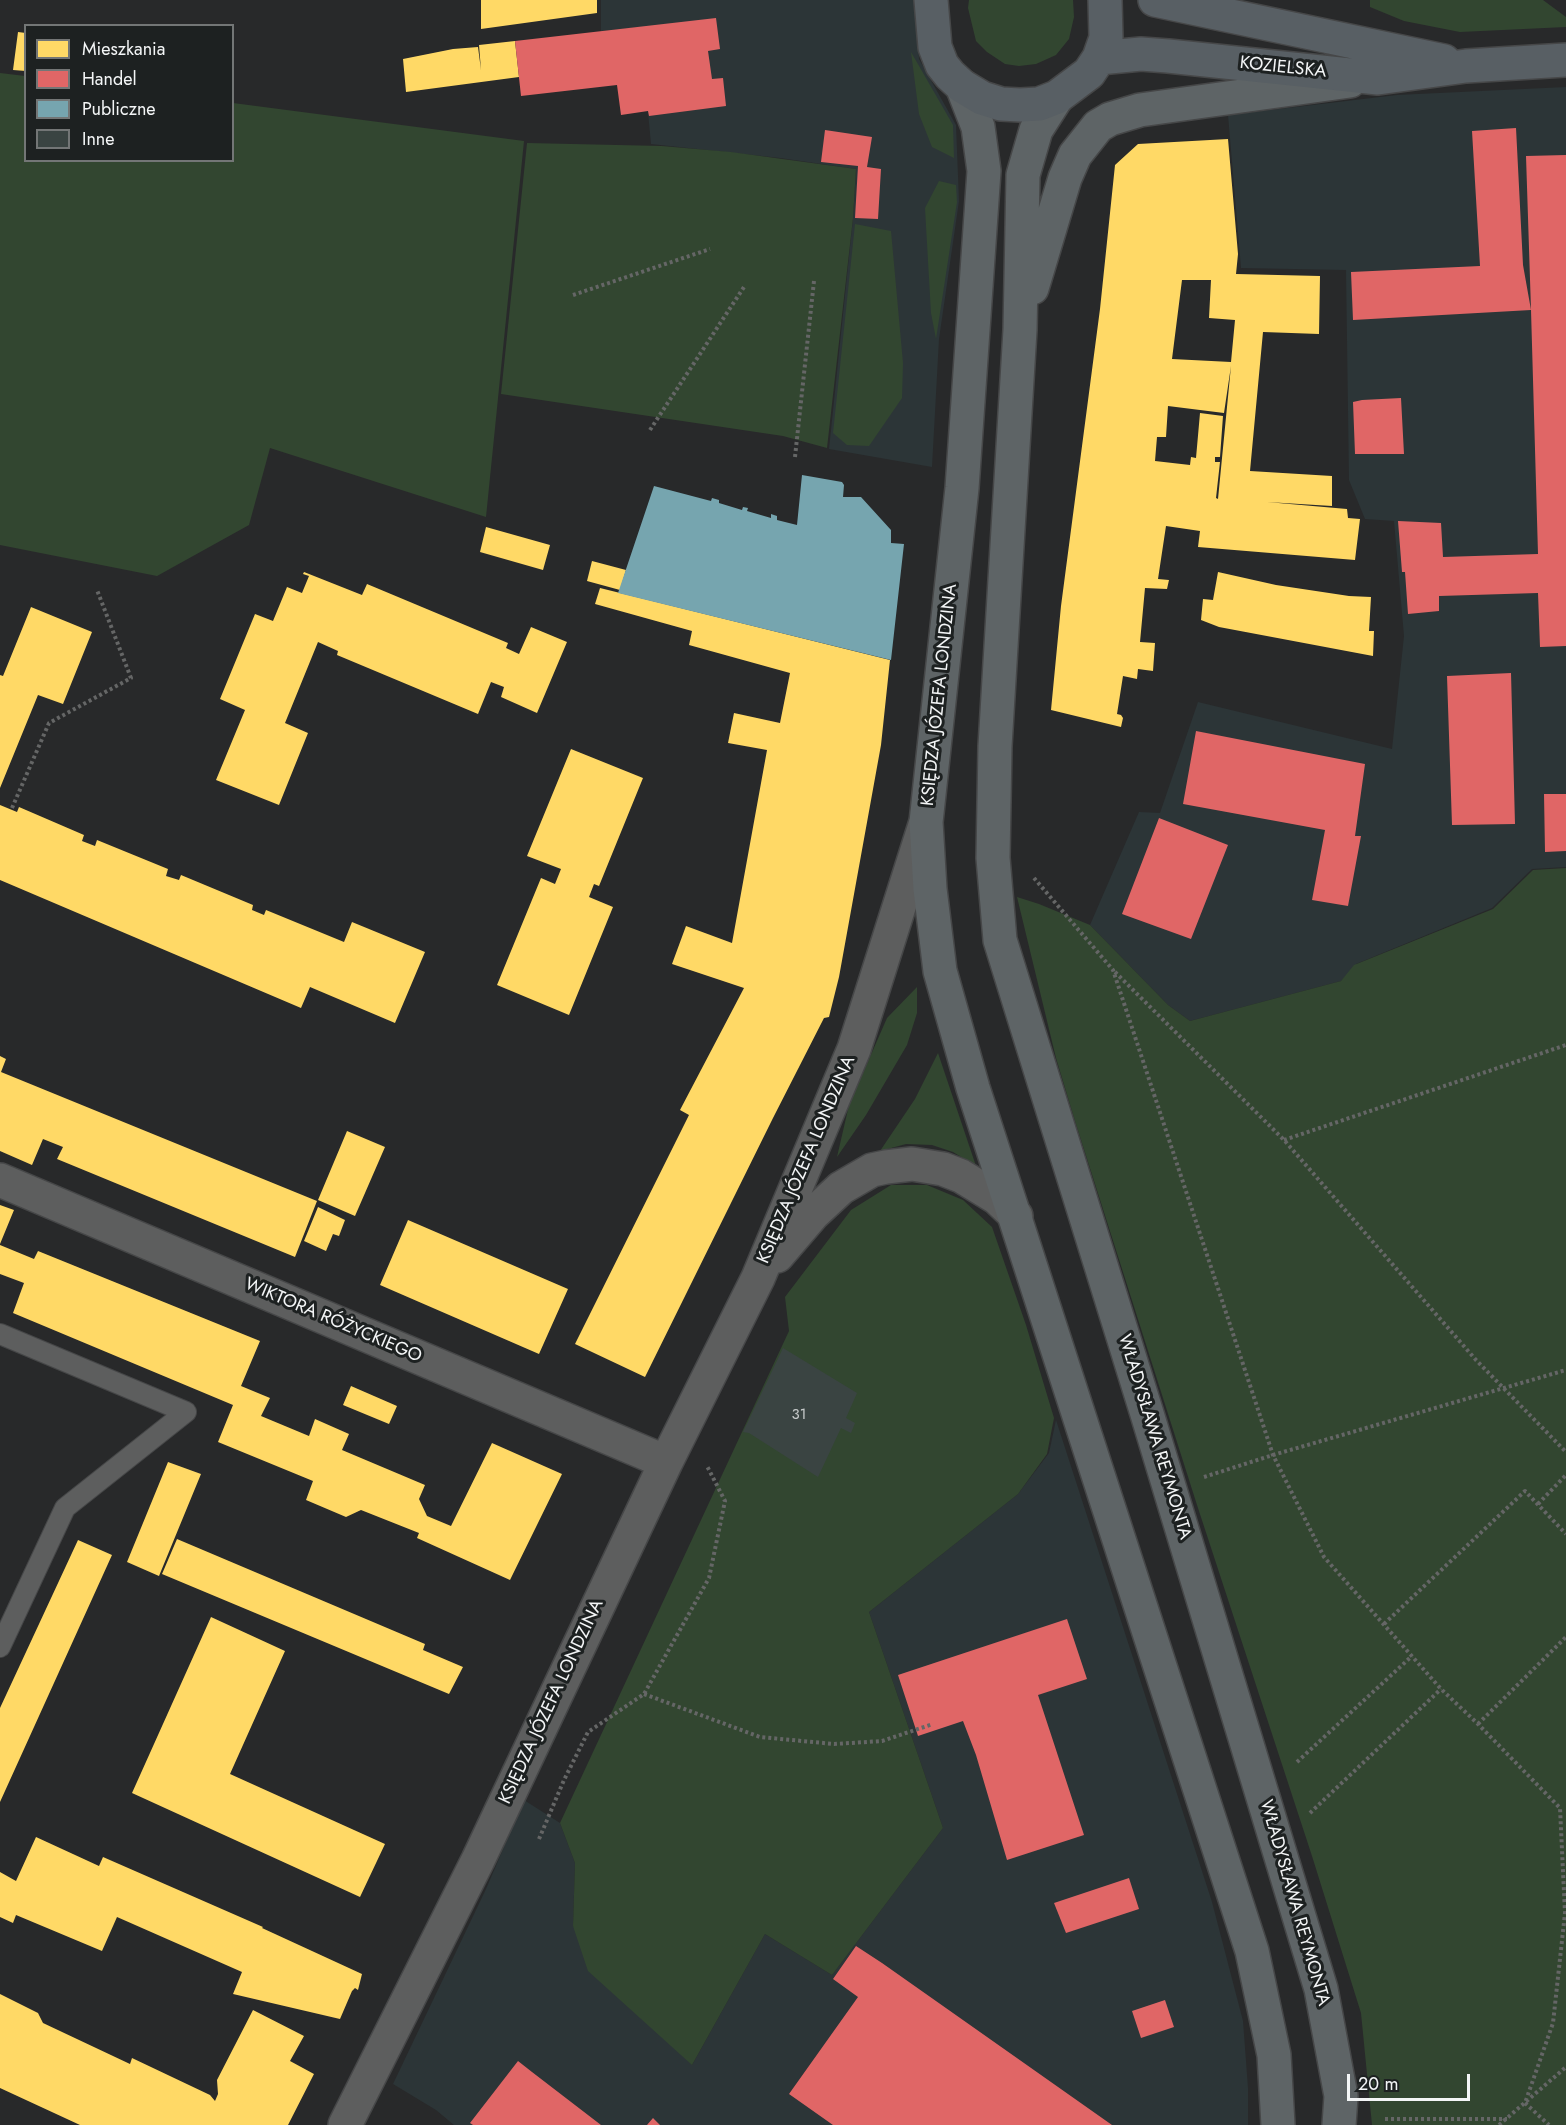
<!DOCTYPE html>
<meta charset="utf-8">
<style>
body{margin:0}
#map{position:relative;width:1566px;height:2125px;overflow:hidden;background:#28292a;font-family:Jost,sans-serif}
canvas{display:block}
.legend{position:absolute;left:24px;top:24px;width:210px;height:138px;box-sizing:border-box;background:#1d2121;border:2px solid #737676;margin:0;padding:8px 10px;list-style:none;font-size:18px;color:#f3f5f6}
.legend li{display:flex;align-items:center;gap:12px;height:30px}
.legend b{width:30px;border:2px solid #737676}
.scale{position:absolute;left:1347px;top:2074px;width:123px;height:27px;box-sizing:border-box;border:3px solid #f3f5f6;border-top:0;padding-left:8px;font-size:18px;line-height:21px;white-space:nowrap;color:#f3f5f6;-webkit-text-stroke:4px #1d2121;paint-order:stroke}
</style>
<div id="map">
<canvas width="1566" height="2125"></canvas>
<ul class="legend">
<li><b style="height:16px;background:#ffd966"></b>Mieszkania</li>
<li><b style="height:16px;background:#e06666"></b>Handel</li>
<li><b style="height:16px;background:#76a5af"></b>Publiczne</li>
<li><b style="height:16px;background:#3a4442"></b>Inne</li>
</ul>
<div class="scale">20 m</div>
</div>
<script>
const context = document.querySelector('canvas').getContext('2d');
context.lineJoin = 'round';
function fill(path, color) { context.fillStyle = color; context.fill(path, 'evenodd'); }
const poly = rows => new Path2D(rows.map(r => 'M' + r).join(''));
function stroke(path, color, width, dash) { context.strokeStyle = color; context.lineWidth = width; context.lineCap = dash ? 'butt' : 'round'; context.setLineDash(dash || []); context.stroke(path); }
function drawText(font, color, halo, rows, align = 'center') {
  context.font = font + ' Jost,sans-serif'; context.lineWidth = 6; context.setLineDash([]); context.textBaseline = 'middle'; context.strokeStyle = halo; context.fillStyle = color; for (const [text, x, y, turn = 0] of rows) {
    context.save(); context.translate(x, y); context.rotate((+turn || 0) * Math.PI / 180); context.textAlign = isNaN(turn) ? turn : align; if (halo) context.strokeText(text, 0, 0); context.fillText(text, 0, 0); context.restore();
  }
}
const built = poly([
 [601,0,916,0,919,59,956,125,959,201,939,339,932,467,829,449,853,218,856,169,780,158,651,144,640,27,601,31],
 [1566,87,1566,867,1532,869,1492,908,1356,964,1356,967,1341,981,1190,1021,1168,1005,1090,925,1139,812,1160,813,1198,702,1392,749,1404,636,1394,521,1365,519,1349,480,1346,270,1241,268,1228,115,1397,95],
 [1056,1420,1212,1902,1243,2021,1248,2088,1248,2125,454,2125,436,2110,393,2084,486,1889,524,1800,560,1823,575,1863,573,1926,692,2065,765,1934,832,1975,943,1828,869,1612,1018,1494,1049,1453]
]);
const green = poly([
 [969,0,1073,0,1074,17,1069,39,1056,55,1036,64,1019,66,1005,64,987,52,976,41,968,8],
 [1370,0,1543,0,1566,17,1566,27,1460,32,1404,21,1370,7],
 [911,52,953,125,954,158,932,147,919,114],
 [0,73,25,76,26,160,232,160,233,103,524,141,486,517,270,448,249,525,157,576,0,545],
 [527,143,662,146,731,152,856,169,853,218,827,448,783,436,501,394],
 [939,181,956,185,957,202,936,339,931,313,925,208],
 [855,224,891,231,903,363,902,398,869,446,847,445,833,433],
 [1566,868,1566,2125,1372,2125,1361,2013,1312,1856,1197,1505,1075,1121,1056,1058,1017,897,1039,904,1090,925,1168,1005,1190,1021,1341,981,1354,965,1493,909,1533,870],
 [917,987,917,1013,907,1045,866,1115,837,1157,849,1105,887,1018],
 [938,1053,976,1166,953,1152,932,1145,906,1144,880,1151,915,1099],
 [891,1185,927,1185,963,1200,992,1227,1026,1325,1054,1418,1047,1454,1018,1494,869,1612,943,1828,832,1975,765,1934,692,2065,588,1971,573,1926,575,1863,560,1823,789,1331,785,1297,851,1210]
]);
const homes = poly([
 [481,0,597,0,597,13,481,29],
 [18,32,26,33,26,71,13,70],
 [515,41,519,77,406,92,403,59,453,49,478,47,481,70,479,45],
 [1228,139,1238,254,1236,274,1320,276,1319,334,1263,332,1250,471,1332,476,1332,506,1267,502,1347,509,1348,518,1360,519,1355,560,1198,547,1200,531,1166,526,1158,579,1169,580,1167,589,1145,588,1140,642,1155,643,1153,671,1138,669,1137,679,1123,676,1117,714,1121,715,1123,718,1121,727,1051,710,1061,606,1100,309,1115,165,1138,144],
 [1182,280,1211,280,1209,318,1235,320,1231,362,1172,359],
 [1231,366,1218,499,1216,498,1220,462,1215,462,1215,457,1220,457,1223,416,1200,413,1196,458,1191,457,1190,465,1155,461,1157,437,1166,437,1168,406,1224,413],
 [486,527,550,545,543,570,480,552],
 [592,561,626,570,620,590,587,581],
 [304,572,362,595,367,584,508,643,506,648,519,654,531,627,567,642,537,713,501,697,504,687,491,682,478,714,337,655,338,651,318,642,285,723,308,733,279,805,216,780,245,710,220,699,255,614,273,621,287,587,302,593,309,576,303,574],
 [1218,572,1276,585,1349,596,1371,597,1369,631,1374,631,1373,656,1219,627,1201,620,1203,599,1213,600],
 [600,588,890,660,881,745,839,977,829,1017,824,1018,773,1118,645,1377,575,1344,689,1115,680,1110,744,988,672,964,686,926,732,943,767,750,728,743,734,713,780,723,790,673,689,645,692,631,595,604],
 [31,607,92,632,63,704,38,695,0,788,0,675,3,676],
 [571,749,643,778,599,886,594,884,589,897,613,907,569,1015,497,985,541,878,555,884,561,869,527,856],
 [0,805,17,812,19,807,84,835,82,841,95,846,97,840,168,869,166,876,179,880,181,875,253,905,252,910,264,915,266,910,344,942,352,922,425,952,395,1023,310,987,301,1008,0,880],
 [0,1056,6,1059,1,1072,317,1201,295,1257,57,1159,63,1147,43,1139,32,1165,0,1151],
 [347,1131,385,1147,355,1216,318,1200],
 [0,1205,14,1210,0,1244],
 [318,1207,345,1220,339,1236,333,1234,326,1251,304,1241],
 [408,1220,568,1289,539,1354,380,1285],
 [0,1245,34,1259,38,1251,260,1341,241,1386,270,1398,261,1416,309,1436,315,1419,349,1434,342,1450,425,1485,419,1499,427,1516,451,1526,492,1443,562,1474,510,1580,417,1538,419,1533,361,1510,346,1517,306,1500,313,1481,218,1442,233,1405,13,1313,24,1283,0,1274],
 [351,1386,397,1406,389,1424,343,1405],
 [168,1462,201,1474,159,1576,127,1562],
 [177,1539,425,1644,423,1650,463,1667,449,1694,162,1574],
 [78,1540,112,1555,0,1802,0,1708],
 [211,1617,285,1651,230,1774,385,1844,360,1897,132,1793],
 [36,1837,99,1866,103,1857,263,1927,262,1928,362,1974,358,1990,355,1988,352,1991,340,2019,233,1994,242,1972,117,1917,102,1951,16,1915,13,1923,0,1917,0,1872,16,1881],
 [0,1994,38,2013,43,2023,130,2064,132,2058,210,2095,215,2101,218,2094,217,2080,253,2010,304,2036,290,2061,314,2074,288,2125,80,2125,0,2088]
]);
const shops = poly([
 [716,18,720,49,708,51,712,79,723,78,726,106,649,116,648,111,621,115,617,85,521,96,515,41],
 [1516,128,1523,265,1531,310,1526,156,1566,155,1566,646,1540,647,1538,593,1439,596,1439,611,1408,614,1405,572,1402,572,1398,521,1441,523,1443,557,1538,554,1531,310,1353,320,1351,272,1480,266,1472,131],
 [825,130,872,137,867,167,881,169,878,219,855,218,858,166,821,162],
 [1401,398,1404,454,1355,454,1353,402,1362,400],
 [1511,673,1515,824,1452,825,1447,676],
 [1196,731,1365,764,1355,836,1361,836,1348,906,1312,900,1325,830,1183,804],
 [1544,794,1566,794,1566,851,1545,852],
 [1159,818,1228,845,1191,939,1122,914],
 [1067,1619,1087,1679,1038,1695,1084,1835,1007,1860,976,1755,963,1721,918,1736,898,1675],
 [1129,1878,1139,1909,1066,1933,1054,1903],
 [856,1946,882,1963,1112,2125,833,2125,789,2094,858,1997,833,1979],
 [1165,2000,1174,2027,1141,2038,1132,2011],
 [518,2061,532,2072,601,2125,473,2125,470,2123],
 [653,2118,660,2125,647,2125]
]);
const public = poly([
 [802,475,842,482,844,485,843,497,861,497,891,530,891,543,904,544,891,660,618,593,654,486,711,501,712,498,719,500,719,503,742,510,743,507,748,508,747,511,771,518,771,514,777,516,777,520,797,525]
]);
const building = poly([
 [783,1348,857,1393,846,1418,855,1423,851,1433,841,1428,818,1477,749,1433,743,1432]
]);
const path = poly([
 [573,295,710,249],
 [650,430,744,287],
 [795,457,814,281],
 [12,808,49,723,131,678,97,590],
 [1034,878,1113,970,1273,1455,1324,1557,1441,1689,1478,1724,1560,1808,1565,1913,1553,2023,1525,2103],
 [1115,972,1284,1140,1476,1360,1566,1452],
 [1284,1140,1566,1045],
 [1204,1477,1273,1455,1566,1370],
 [1538,1504,1566,1475],
 [1384,1624,1525,1491,1566,1534],
 [644,1694,760,1737,834,1744,882,1741,933,1724],
 [1478,1724,1566,1637],
 [1297,1762,1412,1656],
 [1310,1813,1441,1689],
 [539,1839,564,1780,588,1732,644,1694,709,1578,725,1501,707,1466],
 [1525,2103,1549,2125],
 [1385,2119,1507,2119],
 [1499,2125,1566,2067]
]);
const service = poly([
 [0,1334,186,1412,65,1508,0,1647]
]);
const minor = poly([
 [0,1180,666,1462],
 [777,1256,813,1214,841,1188,872,1170,886,1167,912,1164,943,1169,961,1176,997,1198,1016,1216],
 [345,2125,478,1860,666,1462,758,1278,854,1049,925,825]
]);
const secondary = poly([
 [962,86,978,127,984,171,962,488,926,822,930,889,940,971,973,1088,1252,1951,1274,2055,1278,2125],
 [1057,97,1036,130,1023,175,1020,330,995,746,993,858,1000,940,1148,1417,1321,1989,1341,2096,1339,2125],
 [1032,288,1065,178,1075,155,1098,126,1110,119,1140,110,1350,81]
]);
const primary = poly([
 [931,0,935,47,942,65,950,75,962,86,982,98,1001,104,1020,105,1039,104,1057,97,1089,73,1099,58,1106,38,1105,0],
 [1155,0,1444,61],
 [1099,58,1141,54,1168,56,1378,78,1466,66,1566,60]
]);
const numberNames = [
 ["31",799,1415]
];
const streetNames = [
 ["KOZIELSKA",1283,68,6],
 ["KSIĘDZA JÓZEFA LONDZINA",940,695,-84],
 ["KSIĘDZA JÓZEFA LONDZINA",807,1160,-67],
 ["WIKTORA RÓŻYCKIEGO",333,1321,23],
 ["WŁADYSŁAWA REYMONTA",1154,1437,73],
 ["KSIĘDZA JÓZEFA LONDZINA",552,1702,-65],
 ["WŁADYSŁAWA REYMONTA",1294,1903,74]
];
fill(built, '#2c3537');
fill(green, '#324630');
fill(homes, '#ffd966');
fill(shops, '#e06666');
fill(public, '#76a5af');
fill(building, '#3a4442');
stroke(service, '#464748', 22);
stroke(minor, '#464748', 36);
stroke(secondary, '#464748', 36);
stroke(primary, '#464748', 36);
stroke(path, '#656666', 4, [3, 3]);
stroke(service, '#5d5e5e', 20);
stroke(minor, '#5d5e5e', 33);
stroke(secondary, '#5e6466', 33);
stroke(primary, '#585f64', 33);
drawText('15px', '#c5c9c9', null, numberNames);
drawText('18px', '#f3f5f6', '#1d2121', streetNames);
</script>
